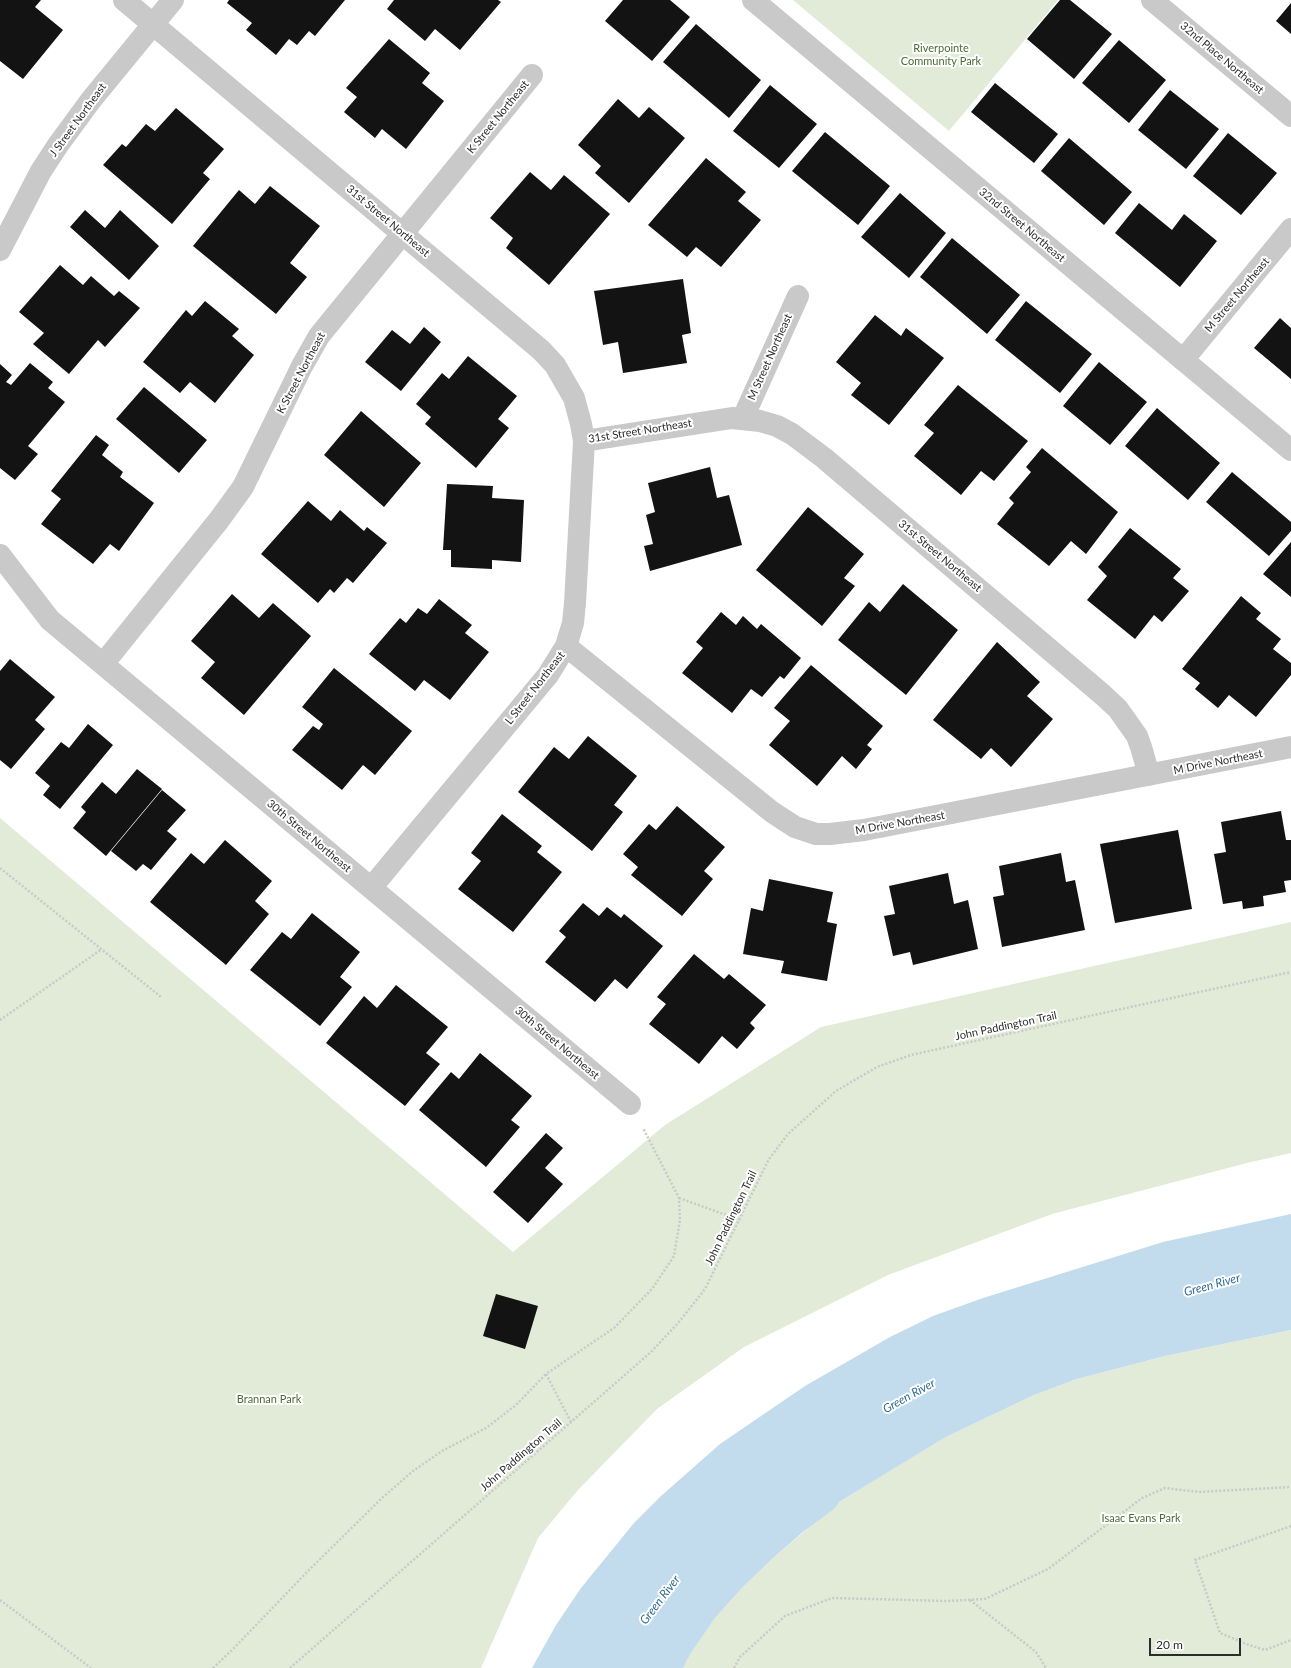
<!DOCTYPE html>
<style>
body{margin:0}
#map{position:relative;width:1291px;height:1668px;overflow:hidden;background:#fff;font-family:Lato,sans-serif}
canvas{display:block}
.scale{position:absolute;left:1149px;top:1638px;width:92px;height:18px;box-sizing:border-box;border:2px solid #2c2c2c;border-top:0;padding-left:5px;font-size:12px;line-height:14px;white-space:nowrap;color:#2c2c2c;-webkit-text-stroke:3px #fff;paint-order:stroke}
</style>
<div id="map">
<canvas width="1291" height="1668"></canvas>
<div class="scale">20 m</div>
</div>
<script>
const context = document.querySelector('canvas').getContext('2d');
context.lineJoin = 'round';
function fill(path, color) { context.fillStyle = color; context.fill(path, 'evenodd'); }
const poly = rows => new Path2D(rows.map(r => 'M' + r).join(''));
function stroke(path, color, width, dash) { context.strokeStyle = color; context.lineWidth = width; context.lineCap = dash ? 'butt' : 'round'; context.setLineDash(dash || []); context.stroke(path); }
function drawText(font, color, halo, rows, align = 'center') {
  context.font = font + ' Lato,sans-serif'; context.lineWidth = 4; context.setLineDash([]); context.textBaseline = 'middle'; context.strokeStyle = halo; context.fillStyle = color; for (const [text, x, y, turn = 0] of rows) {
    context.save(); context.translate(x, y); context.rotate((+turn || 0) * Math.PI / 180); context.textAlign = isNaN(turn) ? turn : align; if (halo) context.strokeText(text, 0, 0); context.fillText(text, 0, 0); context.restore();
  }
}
const green = poly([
 [793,0,1058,0,949,131],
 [0,818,513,1252,665,1125,821,1027,1291,922,1291,1153,1247,1163,1052,1214,888,1275,744,1347,657,1409,578,1490,538,1538,481,1668,0,1668],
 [1291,1330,1291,1668,683,1668,691,1653,715,1618,743,1587,772,1559,839,1502,946,1437,1034,1395,1077,1379,1165,1356]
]);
const water = poly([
 [1291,1214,1291,1330,1165,1356,1077,1379,1034,1395,946,1437,839,1502,835,1508,803,1532,772,1559,743,1587,715,1618,691,1653,683,1668,532,1668,556,1625,581,1588,634,1523,661,1496,720,1444,805,1386,890,1337,933,1316,983,1298,1163,1242]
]);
const building = poly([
 [0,0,41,0,35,7,63,30,23,79,0,61],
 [229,0,345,0,315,36,309,31,297,45,289,39,276,55,246,30,252,23,227,3],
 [394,0,498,0,501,2,460,50,435,29,425,41,387,9],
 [623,0,670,0,690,17,652,61,605,21],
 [1060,0,1070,0,1112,34,1074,79,1027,39],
 [1291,3,1291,34,1276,21],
 [696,24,761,80,729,118,663,62],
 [389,39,430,73,422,83,444,101,406,149,382,129,375,138,344,112,357,97,346,88],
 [1119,40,1166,80,1129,123,1082,83],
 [995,83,1058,134,1034,163,971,112],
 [770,85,817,124,779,168,733,131],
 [1170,90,1219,129,1186,169,1138,130],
 [618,99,639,118,649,107,685,138,629,203,595,173,601,166,578,145],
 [176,108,224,149,203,173,210,179,172,224,103,165,122,144,126,147,146,124,155,131],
 [825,132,890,186,858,225,792,171],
 [1228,133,1277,173,1241,215,1193,176],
 [1069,138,1132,192,1104,225,1041,171],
 [706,158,746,192,738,201,761,220,721,267,696,247,687,257,648,225],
 [530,172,551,190,564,175,610,214,549,285,506,248,513,238,490,218],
 [270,186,320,226,290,263,307,277,276,314,193,246,239,190,255,204],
 [900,193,946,233,909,278,861,237],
 [1139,203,1172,230,1184,214,1217,241,1180,287,1115,233],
 [85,210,105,228,120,210,159,246,129,280,70,227],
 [952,238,1020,295,987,334,920,277],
 [60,265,83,285,91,276,114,296,119,291,140,308,105,347,98,340,69,374,33,344,44,333,19,312],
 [683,279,691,333,682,335,687,363,623,373,618,342,603,345,594,291],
 [205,301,239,329,232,336,254,355,215,403,190,382,180,393,143,362,186,310,192,316],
 [1026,301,1092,354,1060,393,995,340],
 [875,315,901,336,906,328,944,358,889,425,851,395,861,383,836,362],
 [1280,318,1291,328,1291,379,1254,348],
 [424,327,441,342,401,391,365,362,392,330,410,344],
 [468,356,517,396,498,419,509,428,476,468,425,424,431,417,416,404,442,373,449,379],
 [1099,362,1147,402,1110,445,1063,406],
 [30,363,53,382,48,388,65,402,28,446,38,454,15,480,0,468,0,364,12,375,6,382,11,385],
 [958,385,1028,441,994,481,981,471,961,495,914,456,934,433,924,425],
 [144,387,207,440,179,473,116,419],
 [1157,408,1220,463,1188,500,1125,446],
 [361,411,421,463,384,507,324,455],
 [96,435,109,445,102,455,123,472,120,477,154,503,119,551,110,544,93,564,41,524,61,499,51,491],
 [1042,448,1118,512,1086,554,1071,541,1049,566,997,524,1014,503,1009,498,1031,472,1026,467],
 [710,467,717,498,729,495,742,545,650,571,644,546,653,544,646,515,655,512,648,483],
 [1232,472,1291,522,1291,531,1269,556,1206,502],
 [447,484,493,486,492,498,524,500,521,562,492,560,492,569,451,567,451,550,443,550],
 [308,501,331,521,340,510,364,531,367,527,387,543,353,583,347,578,334,593,330,589,318,603,261,554],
 [808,507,864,554,844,578,855,586,822,626,756,570],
 [1130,528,1181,569,1173,578,1189,591,1162,622,1154,615,1135,639,1087,600,1107,576,1098,567],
 [1291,542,1291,597,1263,574],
 [903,584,958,630,906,695,838,640,869,602,880,612],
 [232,594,259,618,273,603,311,636,244,715,201,678,215,662,191,641],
 [1241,596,1261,613,1256,619,1281,639,1273,649,1291,663,1291,675,1256,717,1229,695,1218,708,1195,689,1200,683,1182,669],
 [439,599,472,625,465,633,489,652,450,700,424,680,415,691,369,654,400,618,406,623,418,608,427,614],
 [721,612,736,625,743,616,757,629,761,624,801,658,784,679,780,676,762,697,751,689,732,713,682,673,703,648,696,642],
 [997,642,1040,682,1027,696,1053,719,1011,767,991,748,981,759,933,720],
 [10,659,55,697,35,720,45,729,11,769,0,760,0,671],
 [811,665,883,726,867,745,872,749,856,769,842,756,817,786,769,745,790,721,774,708],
 [334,668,412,731,375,775,363,765,342,790,292,750,313,726,319,730,323,724,302,707],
 [88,724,113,745,60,809,43,795,50,786,35,773,61,742,69,748],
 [588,736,637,776,614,805,623,812,592,851,518,792,554,747,569,759],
 [137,769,162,789,106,856,73,828,86,812,81,807,102,782,116,794],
 [162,790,186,810,167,831,177,839,151,870,143,864,136,871,111,851],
 [677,806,725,847,704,871,713,879,682,916,631,875,638,867,623,854,649,824,656,830],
 [1281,811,1286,840,1291,840,1291,880,1284,881,1286,892,1263,896,1264,906,1243,909,1242,901,1223,904,1214,854,1226,852,1221,822],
 [502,814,542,846,537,852,562,872,513,932,458,889,481,861,471,853],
 [1178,830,1192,909,1115,923,1100,844],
 [225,840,272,881,255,901,269,914,226,965,150,902,191,853,204,864],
 [1061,853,1066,882,1075,880,1085,930,1002,947,993,897,1004,895,999,866],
 [948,873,954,904,968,900,978,949,913,965,910,952,893,956,884,916,895,914,889,886],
 [769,879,833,892,827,922,837,924,827,981,781,973,784,961,743,954,751,908,763,911],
 [583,903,599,916,607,907,621,918,624,914,663,946,627,989,615,979,595,1002,545,962,566,937,559,931],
 [312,913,360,952,340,977,352,987,320,1026,250,970,282,932,291,939],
 [694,954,724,979,729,974,766,1005,750,1023,755,1028,737,1049,722,1036,699,1064,649,1024,666,1004,657,997],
 [396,985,448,1027,426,1053,440,1064,405,1106,326,1043,364,996,377,1008],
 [480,1053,532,1096,511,1120,520,1127,486,1167,419,1110,451,1072,459,1079],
 [546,1133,563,1148,545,1168,563,1184,528,1223,493,1192],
 [496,1294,538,1306,525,1349,483,1336]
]);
const path = poly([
 [0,868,161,997],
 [0,1020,102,949],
 [679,1198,740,1220],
 [571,1422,546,1374,614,1328,652,1289,674,1256,680,1220,679,1198,643,1128],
 [1291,1526,1195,1560,1220,1633,1249,1645,1265,1650,1291,1640],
 [0,1600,91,1668],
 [970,1600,1036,1652,1046,1668],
 [213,1668,233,1649,308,1571,382,1498,413,1471,442,1451,486,1428,516,1405,546,1374],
 [290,1668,651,1352,679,1322,705,1289,769,1159,788,1134,836,1091,877,1067,911,1055,1291,972],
 [734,1668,740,1657,785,1616,832,1598,947,1601,985,1599,1048,1569,1142,1498,1165,1488,1199,1492,1291,1487]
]);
const street = poly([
 [124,0,541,350,555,365,574,398,581,424,584,441,732,418,760,421,777,426,792,434,824,458,1103,695,1118,709,1137,736,1141,747,1149,775],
 [753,0,1291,450],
 [1152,0,1291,116],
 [0,250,41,171,58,145,91,100,173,0],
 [1183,360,1291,229],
 [743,418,798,296],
 [0,555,50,620,630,1104],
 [566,646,772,812,795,827,816,834,830,834,864,830,1291,747],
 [103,664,219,520,243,487,302,366,319,336,532,75],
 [371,888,548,675,566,646,573,623,575,603,584,441]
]);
const parkNames = [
 ["Riverpointe",941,48],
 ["Community Park",941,61],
 ["Brannan Park",269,1399],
 ["Isaac Evans Park",1141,1518]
];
const streetNames = [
 ["32nd Place Northeast",1222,58,40],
 ["K Street Northeast",498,117,-51],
 ["J Street Northeast",78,120,-54],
 ["31st Street Northeast",388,221,40],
 ["32nd Street Northeast",1022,225,40],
 ["M Street Northeast",1237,295,-50],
 ["M Street Northeast",770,357,-66],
 ["K Street Northeast",301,373,-62],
 ["31st Street Northeast",640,431,-9],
 ["31st Street Northeast",940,556,40],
 ["L Street Northeast",535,688,-52],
 ["M Drive Northeast",1218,762,-11],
 ["M Drive Northeast",900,823,-10],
 ["30th Street Northeast",309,836,40],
 ["John Paddington Trail",1006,1026,-12],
 ["30th Street Northeast",557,1043,40],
 ["John Paddington Trail",731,1218,-64],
 ["John Paddington Trail",521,1455,-41]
];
const waterNames = [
 ["Green River",1212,1285,-15],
 ["Green River",909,1396,-29],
 ["Green River",660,1600,-53]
];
fill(green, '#e2ebd8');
fill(water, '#c2dced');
fill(building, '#131313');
stroke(path, '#c9c9c9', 2.5, [2, 2]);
stroke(street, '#c9c9c9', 22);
drawText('11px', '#4e6a36', '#fff', parkNames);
drawText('11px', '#2c2c2c', '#fff', streetNames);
drawText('italic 12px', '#346d93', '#fff', waterNames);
</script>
